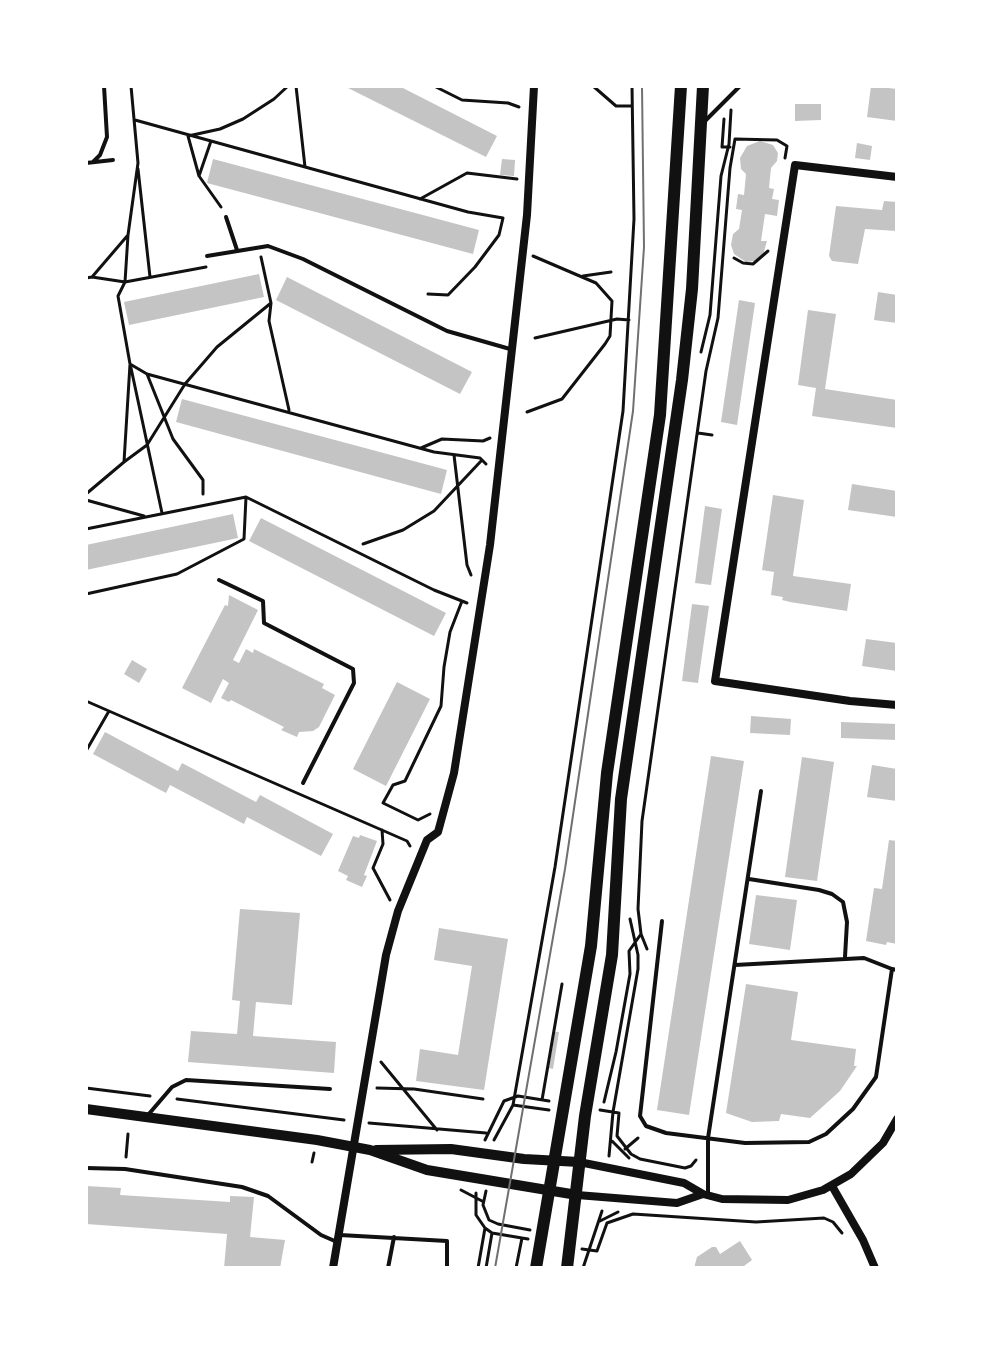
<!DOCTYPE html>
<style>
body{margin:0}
#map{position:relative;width:983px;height:1354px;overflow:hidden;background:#fff;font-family:"Golos Text",sans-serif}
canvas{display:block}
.frame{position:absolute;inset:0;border:88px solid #fff;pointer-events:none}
</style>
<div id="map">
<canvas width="983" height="1354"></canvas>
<div class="frame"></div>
</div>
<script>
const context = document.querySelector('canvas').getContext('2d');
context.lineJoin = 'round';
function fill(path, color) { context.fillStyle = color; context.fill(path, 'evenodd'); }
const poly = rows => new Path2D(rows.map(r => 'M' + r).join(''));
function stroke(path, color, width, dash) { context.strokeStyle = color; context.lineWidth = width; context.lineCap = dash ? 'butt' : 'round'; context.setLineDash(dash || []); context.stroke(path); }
const building = poly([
 [344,86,399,86,497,136,486,157],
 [871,86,897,89,897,121,867,117],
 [795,104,821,104,821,120,795,121],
 [760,141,773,145,778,153,777,161,771,168,769,188,774,189,772,199,779,200,777,216,765,214,761,241,767,241,763,255,755,261,746,262,734,254,731,245,733,234,739,229,742,210,736,209,738,194,744,195,746,174,741,169,740,158,747,146],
 [857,143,872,146,870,160,855,158],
 [213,159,479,230,473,254,207,183],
 [502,159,515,160,514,176,500,175],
 [884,201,897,202,897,231,865,229,858,264,832,261,829,256,836,206,882,210],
 [259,274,264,297,129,325,124,302],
 [287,277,472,372,460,394,276,300],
 [878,292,897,295,897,323,874,320],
 [739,300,755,303,737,425,721,422],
 [808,310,836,314,825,389,897,400,897,428,812,416,816,388,798,385],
 [182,399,447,470,441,494,176,422],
 [852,484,897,491,897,517,848,510],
 [773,495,804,500,793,576,851,584,847,611,790,602,782,600,783,597,771,595,774,572,762,570],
 [705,506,722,509,711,585,695,583],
 [233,514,238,538,86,570,86,545],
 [261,518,446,613,434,636,249,541],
 [229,595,258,610,233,660,239,663,246,649,253,653,254,649,324,684,322,688,335,695,319,727,313,731,299,732,297,737,281,730,284,727,231,700,229,702,221,698,229,683,223,679,211,703,182,688,225,605,228,606],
 [692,604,709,606,698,683,682,681],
 [866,639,897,643,897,671,862,666],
 [132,660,147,669,139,683,124,674],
 [397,682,430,699,386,786,353,769],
 [751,716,791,719,790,735,750,733],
 [841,722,897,724,897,740,841,738],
 [105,732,178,771,182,763,256,802,260,795,333,834,321,856,247,817,244,824,170,785,166,793,93,754],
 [711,756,744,761,689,1115,657,1110],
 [802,757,834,762,817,881,785,877],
 [872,765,897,769,897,801,867,797],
 [360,835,377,841,364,875,367,876,362,887,346,880,348,876,338,871,353,836,359,838],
 [889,840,897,841,897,944,887,942,886,945,866,941,874,888,882,889],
 [756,895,797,900,790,950,749,944],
 [240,909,300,913,292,1005,256,1002,253,1036,336,1042,334,1073,188,1062,191,1031,237,1034,240,1001,232,1000],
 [439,928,508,939,484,1090,416,1081,420,1049,458,1055,472,966,434,960],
 [746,984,798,992,791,1040,856,1049,854,1066,857,1066,840,1091,810,1118,781,1114,779,1121,752,1122,726,1113],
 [555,1032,559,1032,553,1069,549,1068],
 [86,1186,121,1188,120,1195,230,1202,230,1196,254,1197,250,1237,285,1240,280,1268,224,1268,227,1234,86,1224],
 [740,1241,752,1260,744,1266,746,1268,694,1268,697,1257,712,1247,716,1247,720,1254]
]);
const path = poly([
 [296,86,305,167],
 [434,86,462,100,508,103,519,107],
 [593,86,616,106,632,106],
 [724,119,722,147,730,147],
 [135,120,468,212,503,218,499,235,475,267,448,295,428,294],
 [211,141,199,176,221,207],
 [138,169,150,277],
 [199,176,188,136,220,129,243,119,274,99,288,86],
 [420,199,467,173,517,179],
 [261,257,271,303,269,321,289,410],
 [734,258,743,263,753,264,768,251],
 [583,276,611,272],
 [92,277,125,282,128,235],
 [86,278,92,277,128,235,138,163,131,86],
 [535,338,617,319,629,320],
 [701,352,710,315,721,176,729,144,731,110],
 [130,364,147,374,434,452,480,458,486,464],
 [131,368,162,513],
 [147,374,173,439,203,480,203,494],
 [527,412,562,399,605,344,610,336,612,301,596,283,533,256],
 [698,433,712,435],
 [421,448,442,439,483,441,490,438],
 [454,455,467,565,471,575],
 [124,462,147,445,185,384,217,347,271,303],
 [86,494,124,462,130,364,118,296,125,282,206,267],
 [86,500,144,516],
 [86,529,246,497,434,590,467,603],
 [363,544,403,530,434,511,482,460],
 [86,594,177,574,244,539,246,497],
 [86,701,407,841,410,846],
 [86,751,109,711],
 [430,814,418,820,383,803,393,785,405,781,441,706,444,667,450,632,462,601],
 [382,830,383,844,373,868,390,900],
 [641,934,647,949],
 [381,1062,437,1130],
 [86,1088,150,1096],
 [377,1088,414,1089,483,1099],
 [177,1099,344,1120],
 [542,1100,562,984],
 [604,1102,616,1052,630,974,629,951,641,934,638,909,642,821,706,371,718,318,730,168,735,139,777,140,787,146,785,158],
 [513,1105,555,867,623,411,634,219,632,86],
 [600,1110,619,1113,617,1136,631,1154,640,1159,685,1168,691,1166,696,1160],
 [369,1123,486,1133],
 [485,1140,504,1101,518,1096,549,1101],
 [494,1140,513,1105,549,1110],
 [612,1141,629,1158],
 [625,1149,638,1138],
 [609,1156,613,1112,638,969,638,955,630,919],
 [126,1157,128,1134],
 [312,1162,314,1153],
 [461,1190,482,1201],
 [486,1191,483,1205,489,1220,498,1224,530,1230],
 [476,1193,476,1215,485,1228,492,1233,528,1239],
 [600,1221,618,1212],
 [582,1249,597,1251,607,1223,633,1214,756,1222,824,1218,833,1222,842,1233],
 [478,1268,485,1228],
 [486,1268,492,1233],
 [516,1268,522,1238],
 [583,1268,602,1211]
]);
const service = poly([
 [704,122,740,86],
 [93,162,100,155,107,137,104,86],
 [86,163,113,160],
 [226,217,237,250],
 [207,256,268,246,303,259,447,331,510,349],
 [219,580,263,601,264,623,353,669,354,683,303,783],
 [749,879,819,890,832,894,843,902,847,922,845,957],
 [662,921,640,1116,646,1126,666,1133,745,1143,809,1142,826,1134,853,1109,876,1077,892,969,897,970],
 [735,965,864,958,892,969],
 [148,1115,172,1087,186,1080,330,1089],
 [86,1168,125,1169,242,1187,268,1196,321,1235,337,1242],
 [708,1193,708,1138,761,791],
 [340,1235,447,1241,447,1268],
 [388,1268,394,1237]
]);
const minor = poly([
 [897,177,795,165,715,681,850,701,897,705],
 [579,1162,684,1183,703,1194,722,1199,788,1200,823,1190,851,1174,883,1143,897,1119],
 [832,1186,863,1240,875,1268],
 [577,1195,677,1203,703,1194],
 [333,1268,386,955,398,911,427,840,438,832,454,773,490,545,527,215,534,86]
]);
const tertiary = poly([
 [86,1109,317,1140,370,1150,427,1170,577,1195],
 [376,1150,451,1149,524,1159,579,1162]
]);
const secondary = poly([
 [536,1268,591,946,607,773,660,415,681,86],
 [567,1268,585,1116,612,955,621,799,682,380,692,289,703,86]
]);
const tram = poly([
 [495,1268,565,869,633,411,644,247,642,86]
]);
fill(building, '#c4c4c4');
stroke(path, '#111', 3);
stroke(service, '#111', 4);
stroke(minor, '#111', 8);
stroke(tertiary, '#111', 10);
stroke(secondary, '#111', 12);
stroke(tram, '#707070', 2);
</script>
